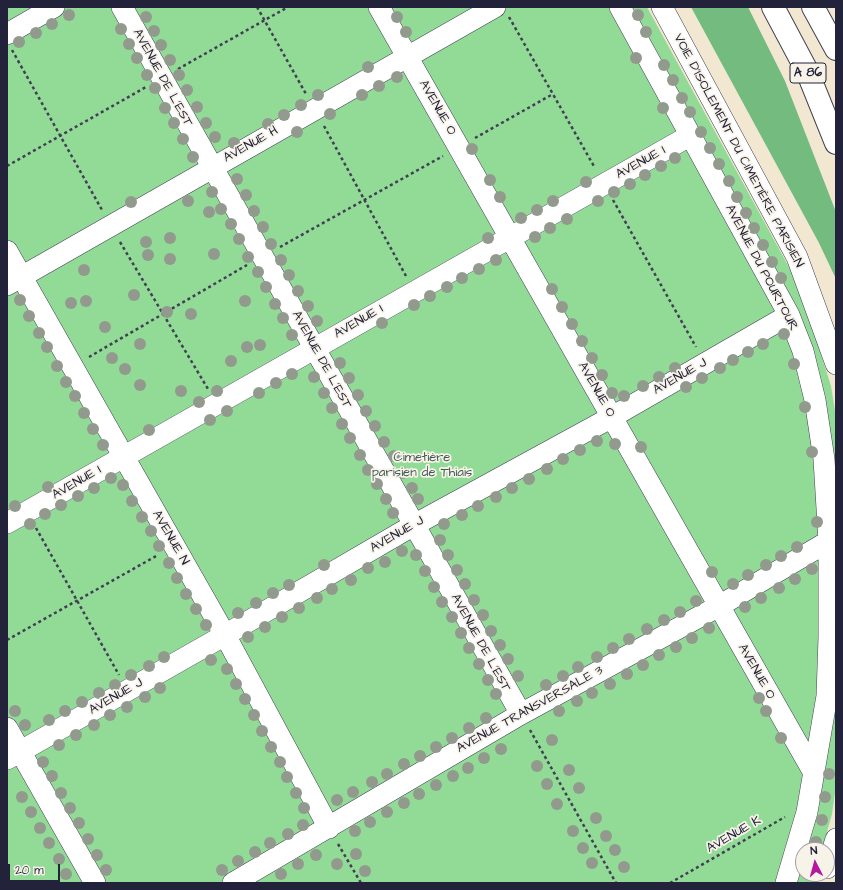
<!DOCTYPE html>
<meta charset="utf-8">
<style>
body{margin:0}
#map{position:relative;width:843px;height:890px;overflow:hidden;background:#f2e8d1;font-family:"Architects Daughter",sans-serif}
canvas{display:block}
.frame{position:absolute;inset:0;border:8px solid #22223b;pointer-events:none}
.north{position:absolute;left:795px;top:842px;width:40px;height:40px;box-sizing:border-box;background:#f7f3e8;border:1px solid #a29fa3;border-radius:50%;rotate:354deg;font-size:11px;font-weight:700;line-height:16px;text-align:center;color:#22223b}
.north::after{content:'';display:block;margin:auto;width:14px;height:18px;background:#b5179e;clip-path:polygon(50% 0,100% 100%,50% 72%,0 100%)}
.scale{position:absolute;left:8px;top:864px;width:52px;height:18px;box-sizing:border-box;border:2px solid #22223b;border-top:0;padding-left:5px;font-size:12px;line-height:14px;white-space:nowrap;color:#22223b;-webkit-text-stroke:3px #f7f3e8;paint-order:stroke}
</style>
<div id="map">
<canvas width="843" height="890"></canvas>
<div class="frame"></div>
<div class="north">N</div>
<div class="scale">20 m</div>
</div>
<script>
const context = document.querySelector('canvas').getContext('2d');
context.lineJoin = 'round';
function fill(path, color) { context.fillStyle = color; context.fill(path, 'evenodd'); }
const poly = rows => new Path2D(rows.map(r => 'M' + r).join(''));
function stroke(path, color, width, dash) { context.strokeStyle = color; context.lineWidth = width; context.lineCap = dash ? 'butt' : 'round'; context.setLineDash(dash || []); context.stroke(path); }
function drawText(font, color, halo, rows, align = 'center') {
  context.font = font + ' "Architects Daughter",sans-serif'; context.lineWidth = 3.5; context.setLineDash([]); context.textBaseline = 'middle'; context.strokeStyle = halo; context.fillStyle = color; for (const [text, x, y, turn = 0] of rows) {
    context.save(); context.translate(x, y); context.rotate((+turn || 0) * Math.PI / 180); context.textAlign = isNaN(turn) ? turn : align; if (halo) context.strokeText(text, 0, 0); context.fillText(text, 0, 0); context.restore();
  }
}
const green = poly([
 [7,7,647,7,790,269,801,292,831,386,836,417,836,786,832,814,822,850,803,850,803,874,816,874,813,883,7,883]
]);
const forest = poly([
 [691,7,748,7,785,81,836,212,836,279,819,243]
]);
const path = poly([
 [257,7,306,94],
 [509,17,595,168],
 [12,50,102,210],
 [178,69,288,7],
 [324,126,406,276],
 [475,138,553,94],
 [7,166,146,87],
 [613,200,696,347],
 [120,242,208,389],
 [280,247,443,156],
 [89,357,247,265],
 [36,528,119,675],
 [7,640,158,555],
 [530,730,616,883],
 [338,844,361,883],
 [670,883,785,817]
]);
const minor = poly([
 [122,7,521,714],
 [379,7,814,773],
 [620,7,789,315,803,351,815,400,824,459,829,541,829,637,827,696,807,812,786,883],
 [662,7,797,257,836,364],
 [7,34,54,7],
 [7,251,225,635,329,828],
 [7,285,495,7],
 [7,523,691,135],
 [7,728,95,883],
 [7,759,225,635,414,525,612,417,789,315],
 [827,868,836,839],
 [233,883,521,714,719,606,829,541]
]);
const highway = poly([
 [773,7,807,71,836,143],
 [813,7,836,49]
]);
const trees = [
 [69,15],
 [638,15],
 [146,17],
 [397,17],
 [52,24],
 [121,29],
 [154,31],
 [406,32],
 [646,32],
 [36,33],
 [19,42],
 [129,44],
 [161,45],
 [137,58],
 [636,58],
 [170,60],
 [664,65],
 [368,67],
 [147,75],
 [179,75],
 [397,77],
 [673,80],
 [379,86],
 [155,88],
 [187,90],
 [318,95],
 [362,95],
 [682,98],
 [301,105],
 [197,107],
 [165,108],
 [663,108],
 [690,112],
 [330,114],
 [284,115],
 [174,123],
 [206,123],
 [268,124],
 [297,132],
 [701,132],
 [215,137],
 [183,139],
 [234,143],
 [710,148],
 [472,149],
 [193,157],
 [675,158],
 [719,164],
 [661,166],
 [645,175],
 [237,179],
 [490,180],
 [729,181],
 [586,182],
 [630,184],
 [212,192],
 [614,192],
 [246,195],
 [500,197],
 [737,197],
 [188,201],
 [553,201],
 [598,201],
 [131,202],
 [221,209],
 [537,210],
 [254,211],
 [209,212],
 [746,213],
 [521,218],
 [567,219],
 [231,224],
 [263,227],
 [550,228],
 [754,228],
 [535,237],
 [170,238],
 [488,238],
 [239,239],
 [146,242],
 [271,244],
 [763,245],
 [214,254],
 [148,255],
 [248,257],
 [170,259],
 [281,260],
 [496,260],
 [772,262],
 [479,269],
 [84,270],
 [258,272],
 [289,275],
 [462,278],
 [781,278],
 [266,287],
 [447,287],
 [552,289],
 [298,291],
 [134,295],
 [430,296],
 [20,300],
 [86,301],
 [245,301],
 [71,303],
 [275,304],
 [414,305],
 [308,306],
 [562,307],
 [167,312],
 [191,314],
 [29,316],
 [283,318],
 [317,321],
 [382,323],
 [572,324],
 [105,327],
 [39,333],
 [784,334],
 [292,335],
 [582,341],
 [140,344],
 [763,344],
 [260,345],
 [47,347],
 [247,347],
 [748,352],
 [112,358],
 [592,358],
 [733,360],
 [231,361],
 [340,363],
 [794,364],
 [57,366],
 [675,368],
 [720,368],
 [125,369],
 [292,374],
 [602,375],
 [314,377],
 [659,377],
 [349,378],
 [702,378],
 [66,382],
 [276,383],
 [140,385],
 [643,386],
 [686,387],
 [181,391],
 [217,391],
 [259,393],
 [324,393],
 [612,393],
 [358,395],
 [75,396],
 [624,396],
 [199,402],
 [805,407],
 [332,408],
 [227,411],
 [366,411],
 [84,413],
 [210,420],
 [342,424],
 [375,426],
 [93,429],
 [149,430],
 [350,438],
 [597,441],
 [384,442],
 [615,444],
 [103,445],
 [641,447],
 [580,450],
 [812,452],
 [360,455],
 [394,456],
 [563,459],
 [547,469],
 [368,470],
 [403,473],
 [111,478],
 [529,479],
 [377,484],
 [123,485],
 [48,487],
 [94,488],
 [412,488],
 [512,488],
 [78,496],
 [496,497],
 [386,499],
 [418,499],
 [132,501],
 [61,505],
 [15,506],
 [478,506],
 [393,513],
 [45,514],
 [462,515],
 [142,517],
 [817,522],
 [30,524],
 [444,524],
 [151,531],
 [440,540],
 [159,546],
 [797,547],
 [402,551],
 [416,555],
 [448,555],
 [781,556],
 [385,562],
 [169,563],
 [324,565],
 [766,565],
 [368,568],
 [812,569],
 [457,570],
 [425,571],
 [712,572],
 [748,575],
 [177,578],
 [795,579],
 [351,580],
 [465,584],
 [733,584],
 [289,585],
 [434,587],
 [779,588],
 [332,589],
 [273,593],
 [186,594],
 [317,598],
 [761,598],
 [474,600],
 [696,601],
 [442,602],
 [256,603],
 [745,607],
 [299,608],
 [196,609],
 [680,612],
 [238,613],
 [483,615],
 [282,617],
 [452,617],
 [664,620],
 [206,625],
 [265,627],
 [709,628],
 [647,629],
 [491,631],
 [461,633],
 [248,637],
 [692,638],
 [629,639],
 [500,645],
 [676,647],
 [469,648],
 [613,648],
 [659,655],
 [164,657],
 [597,657],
 [508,659],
 [211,660],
 [479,664],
 [643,665],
 [149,666],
 [578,667],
 [227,669],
 [627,674],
 [131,675],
 [518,676],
 [563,676],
 [488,680],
 [236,684],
 [610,684],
 [115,685],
 [546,685],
 [160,688],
 [99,693],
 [592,693],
 [496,694],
 [145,697],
 [759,698],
 [245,699],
 [577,701],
 [82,702],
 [127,707],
 [15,711],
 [65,711],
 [559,711],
 [766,711],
 [110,715],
 [254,715],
 [486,718],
 [49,720],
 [25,725],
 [94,725],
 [469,728],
 [262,731],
 [76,735],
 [452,738],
 [781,738],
 [552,740],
 [59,745],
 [271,747],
 [436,747],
 [501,749],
 [420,756],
 [484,758],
 [43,762],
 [280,762],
 [404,764],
 [537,766],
 [468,768],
 [569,770],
 [387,774],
 [829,774],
 [52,776],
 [453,776],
 [287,777],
 [372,782],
 [547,784],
 [436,785],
 [579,788],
 [353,792],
 [61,793],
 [296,793],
 [419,794],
 [22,797],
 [825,797],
 [337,800],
 [404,803],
 [557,804],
 [70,808],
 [304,808],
 [31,812],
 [387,812],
 [596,818],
 [822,820],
 [370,822],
 [79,823],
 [303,825],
 [40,828],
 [355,831],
 [573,831],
 [288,834],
 [606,836],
 [88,839],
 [816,842],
 [49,843],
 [270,843],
 [583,848],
 [615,850],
 [255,852],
 [356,854],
 [97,855],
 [316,855],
 [59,859],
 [238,861],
 [592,863],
 [298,864],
 [337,864],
 [624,867],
 [106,870],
 [222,870],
 [365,871],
 [66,874],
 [281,874]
];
const shields = [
 [808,73,36]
];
const shieldNames = [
 ["A 86",808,73]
];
const streetNames = [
 ["AVENUE DE L'EST",162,78,61],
 ["AVENUE O",437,108,60],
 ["AVENUE H",251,145,-29],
 ["VOIE D'ISOLEMENT DU CIMETIÈRE PARISIEN",738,151,62],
 ["AVENUE I",641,163,-29],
 ["AVENUE DU POURTOUR",761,268,62],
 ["AVENUE I",359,322,-30],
 ["AVENUE DE L'EST",321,360,61],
 ["AVENUE J",680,377,-30],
 ["AVENUE O",596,390,60],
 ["AVENUE I",77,483,-30],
 ["AVENUE J",397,535,-30],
 ["AVENUE N",170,538,60],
 ["AVENUE DE L'EST",480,643,61],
 ["AVENUE O",756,672,60],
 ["AVENUE J",116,697,-30],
 ["AVENUE TRANSVERSALE 3",530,710,-29],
 ["AVENUE K",734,835,-30]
];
const parkNames = [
 ["Cimetière",422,458],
 ["parisien de Thiais",422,473]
];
fill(green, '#91db97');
fill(forest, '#74bb80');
stroke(minor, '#414052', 22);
stroke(highway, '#414052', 24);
stroke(path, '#414052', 2.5, [3, 3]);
stroke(minor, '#fff', 21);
stroke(highway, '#fff', 22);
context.fillStyle = '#929a8e';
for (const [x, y] of trees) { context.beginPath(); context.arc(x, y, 6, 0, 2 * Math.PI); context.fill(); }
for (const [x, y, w] of shields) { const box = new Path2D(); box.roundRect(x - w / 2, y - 10, w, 20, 3); context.fillStyle = '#f7f3e8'; context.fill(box); stroke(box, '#22223b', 1); }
drawText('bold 12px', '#22223b', null, shieldNames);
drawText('13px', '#22223b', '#f7f3e8', streetNames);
drawText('13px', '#435a57', '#f7f3e8', parkNames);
</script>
